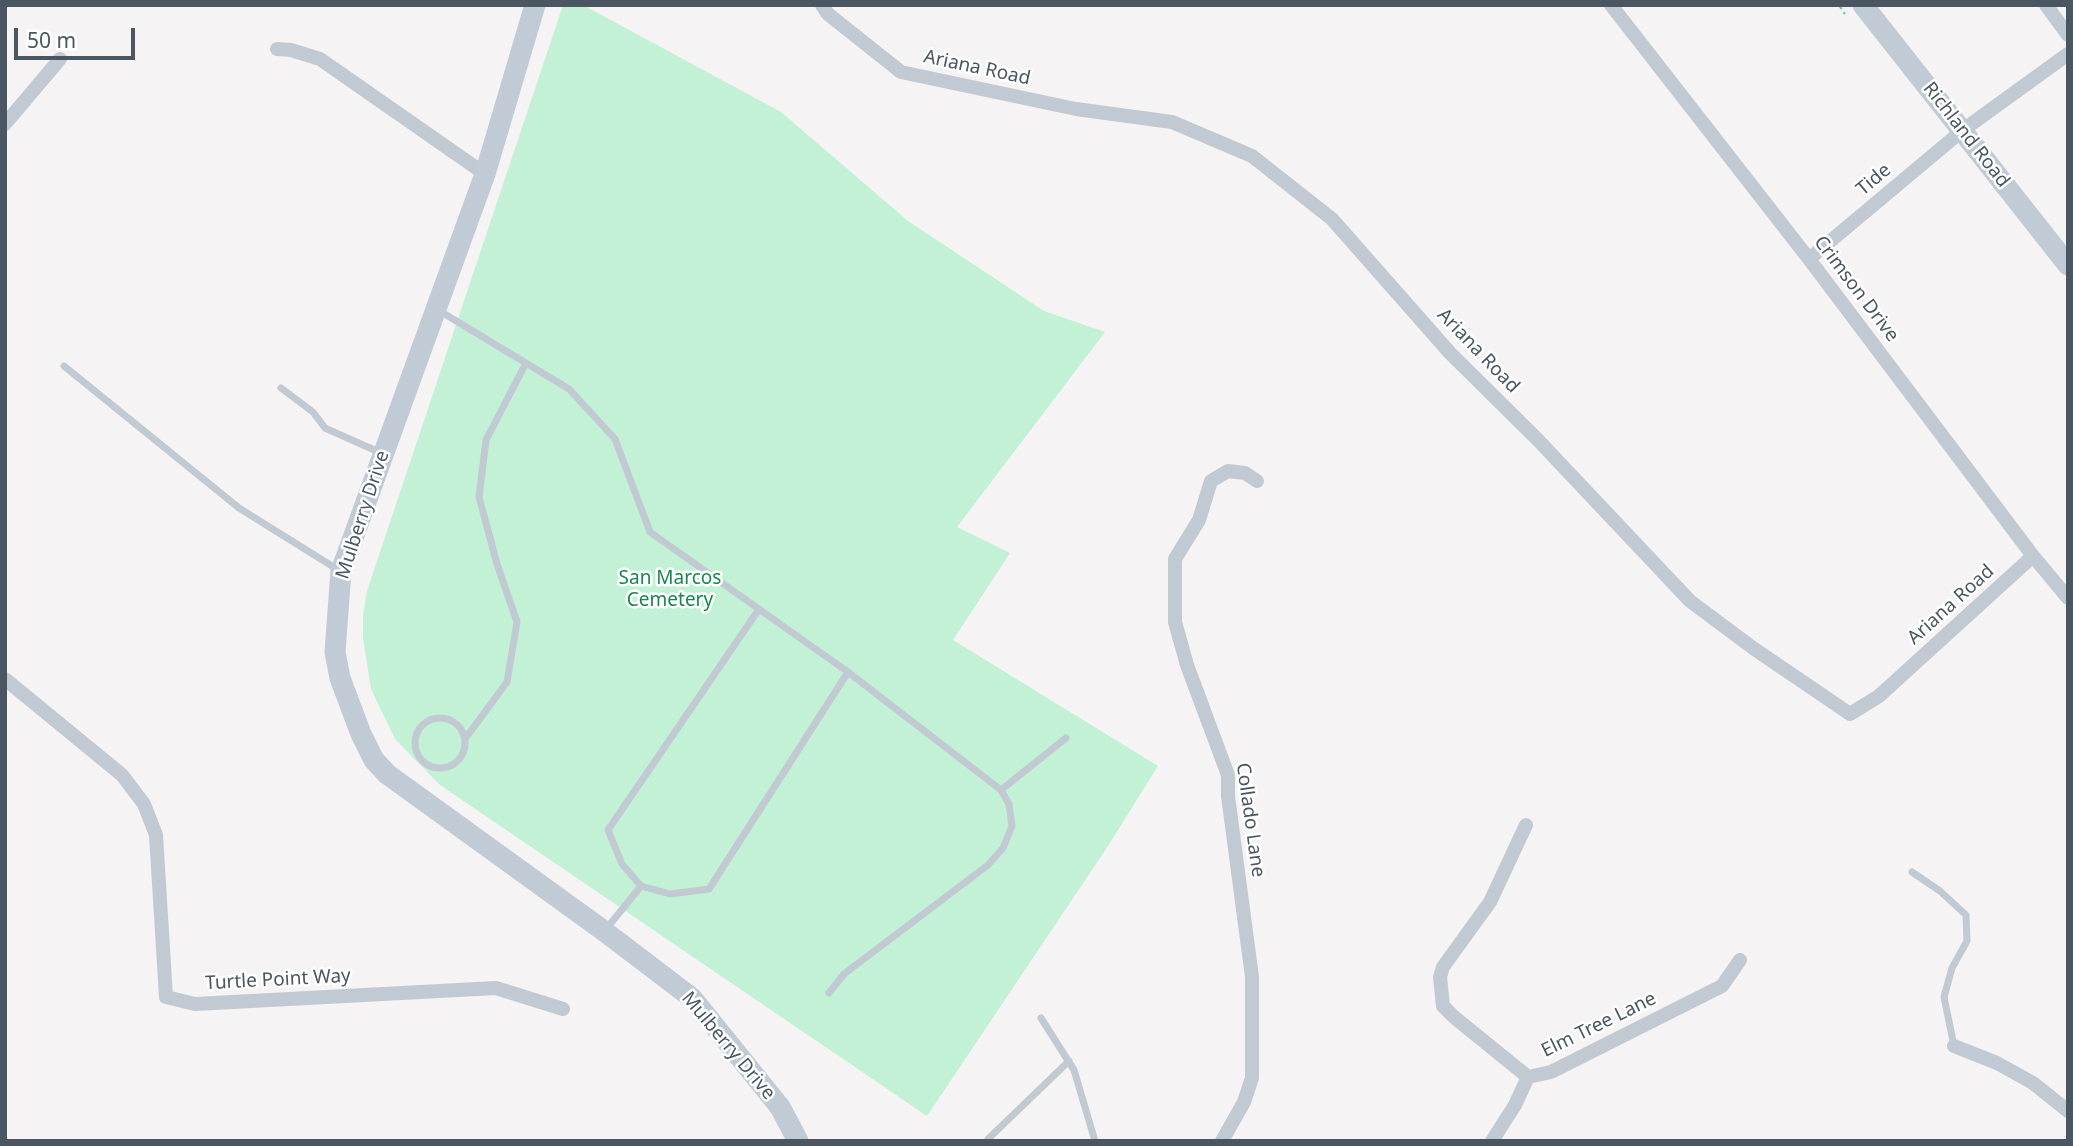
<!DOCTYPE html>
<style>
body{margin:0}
#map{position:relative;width:2073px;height:1146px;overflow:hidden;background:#f5f3f3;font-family:"Noto Sans",sans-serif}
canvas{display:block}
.frame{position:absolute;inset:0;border:7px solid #4a5661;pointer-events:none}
.scale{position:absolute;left:14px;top:28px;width:121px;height:32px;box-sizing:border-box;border:4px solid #4a5661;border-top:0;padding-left:9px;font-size:21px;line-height:24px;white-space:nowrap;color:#4a5661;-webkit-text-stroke:5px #fff;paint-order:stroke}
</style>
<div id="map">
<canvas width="2073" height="1146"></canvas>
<div class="frame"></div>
<div class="scale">50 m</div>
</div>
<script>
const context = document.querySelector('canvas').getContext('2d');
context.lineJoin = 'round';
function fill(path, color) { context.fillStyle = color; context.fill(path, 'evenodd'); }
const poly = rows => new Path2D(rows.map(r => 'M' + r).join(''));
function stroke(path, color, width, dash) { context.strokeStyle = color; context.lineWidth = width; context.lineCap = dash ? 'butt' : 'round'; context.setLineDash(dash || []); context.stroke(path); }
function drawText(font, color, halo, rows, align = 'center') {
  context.font = font + ' "Noto Sans",sans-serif'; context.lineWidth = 5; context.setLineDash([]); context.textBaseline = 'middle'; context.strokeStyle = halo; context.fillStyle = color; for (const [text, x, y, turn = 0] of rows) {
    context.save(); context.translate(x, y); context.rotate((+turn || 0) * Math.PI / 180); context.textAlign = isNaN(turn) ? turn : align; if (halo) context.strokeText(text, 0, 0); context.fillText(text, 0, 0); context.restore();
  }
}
const green = poly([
 [563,5,583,5,781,112,908,221,1044,311,1105,332,957,527,1010,553,953,640,1158,766,1108,846,927,1116,440,785,395,739,371,689,363,638,363,616,367,591]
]);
const path = poly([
 [1839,5,1845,14]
]);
const lane = poly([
 [438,310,569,389,615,439,650,532,848,672],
 [64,366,239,508,340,571],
 [281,388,313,412,325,428,381,453],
 '415 743a25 25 0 1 1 50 0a25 25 0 1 1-50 0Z',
 [465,739,507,682,517,622,497,564,479,497,486,440,526,363],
 [1001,790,1066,738],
 [1912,872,1940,891,1966,915,1967,941,1952,968,1944,997,1954,1046],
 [641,886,622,864,608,830,759,609],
 [607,928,641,886,670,894,709,889,848,672,1001,790,1009,804,1012,826,1003,848,988,865,844,974,829,993],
 [1041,1018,1074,1070,1095,1141],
 [991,1141,988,1139,1069,1061]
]);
const street = poly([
 [822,5,828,14,901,72,1076,109,1172,122,1252,156,1332,219,1450,353,1538,440,1690,601,1753,648,1850,714,1879,696,2033,556],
 [1611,5,1809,259,2033,556,2068,598],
 [2046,5,2068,35],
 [277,49,291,50,320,59,485,174],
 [5,124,60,59],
 [1809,259,1963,130,2068,54],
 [5,679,122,775,144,804,156,835,166,997,195,1004,496,988,563,1009],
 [1526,825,1490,902,1443,967,1440,977,1443,1006,1454,1017,1528,1077],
 [1954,1046,1997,1063,2033,1083,2068,1111],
 [1222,1141,1244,1102,1252,1078,1252,977,1228,796,1228,775,1187,665,1175,622,1175,559,1199,520,1211,481,1228,471,1245,473,1257,481],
 [1492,1141,1515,1105,1528,1077,1551,1072,1722,986,1740,960]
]);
const secondary = poly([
 [535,5,485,174,341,571,335,652,340,678,361,734,374,760,387,774,604,931,692,998,780,1107,798,1141],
 [1863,5,2068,265]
]);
const streetNames = [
 ["Ariana Road",977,68,12],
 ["Richland Road",1966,135,52],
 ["Tide",1874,180,-40],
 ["Crimson Drive",1856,289,53],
 ["Ariana Road",1478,351,46],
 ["Mulberry Drive",363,515,-72],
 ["Ariana Road",1951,605,-42],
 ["Collado Lane",1250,820,82],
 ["Turtle Point Way",278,980,-3],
 ["Elm Tree Lane",1599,1025,-26],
 ["Mulberry Drive",728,1046,50]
];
const parkNames = [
 ["San Marcos",670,579],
 ["Cemetery",670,601]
];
fill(green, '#c3f1d5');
stroke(path, '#7ad0a6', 2.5, [5, 3.5]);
stroke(lane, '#c1cad2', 7);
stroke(street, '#c1cad2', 14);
stroke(secondary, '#c1cbd6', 21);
drawText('19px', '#4a5661', '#fff', streetNames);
drawText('19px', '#17864f', '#fff', parkNames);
</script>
